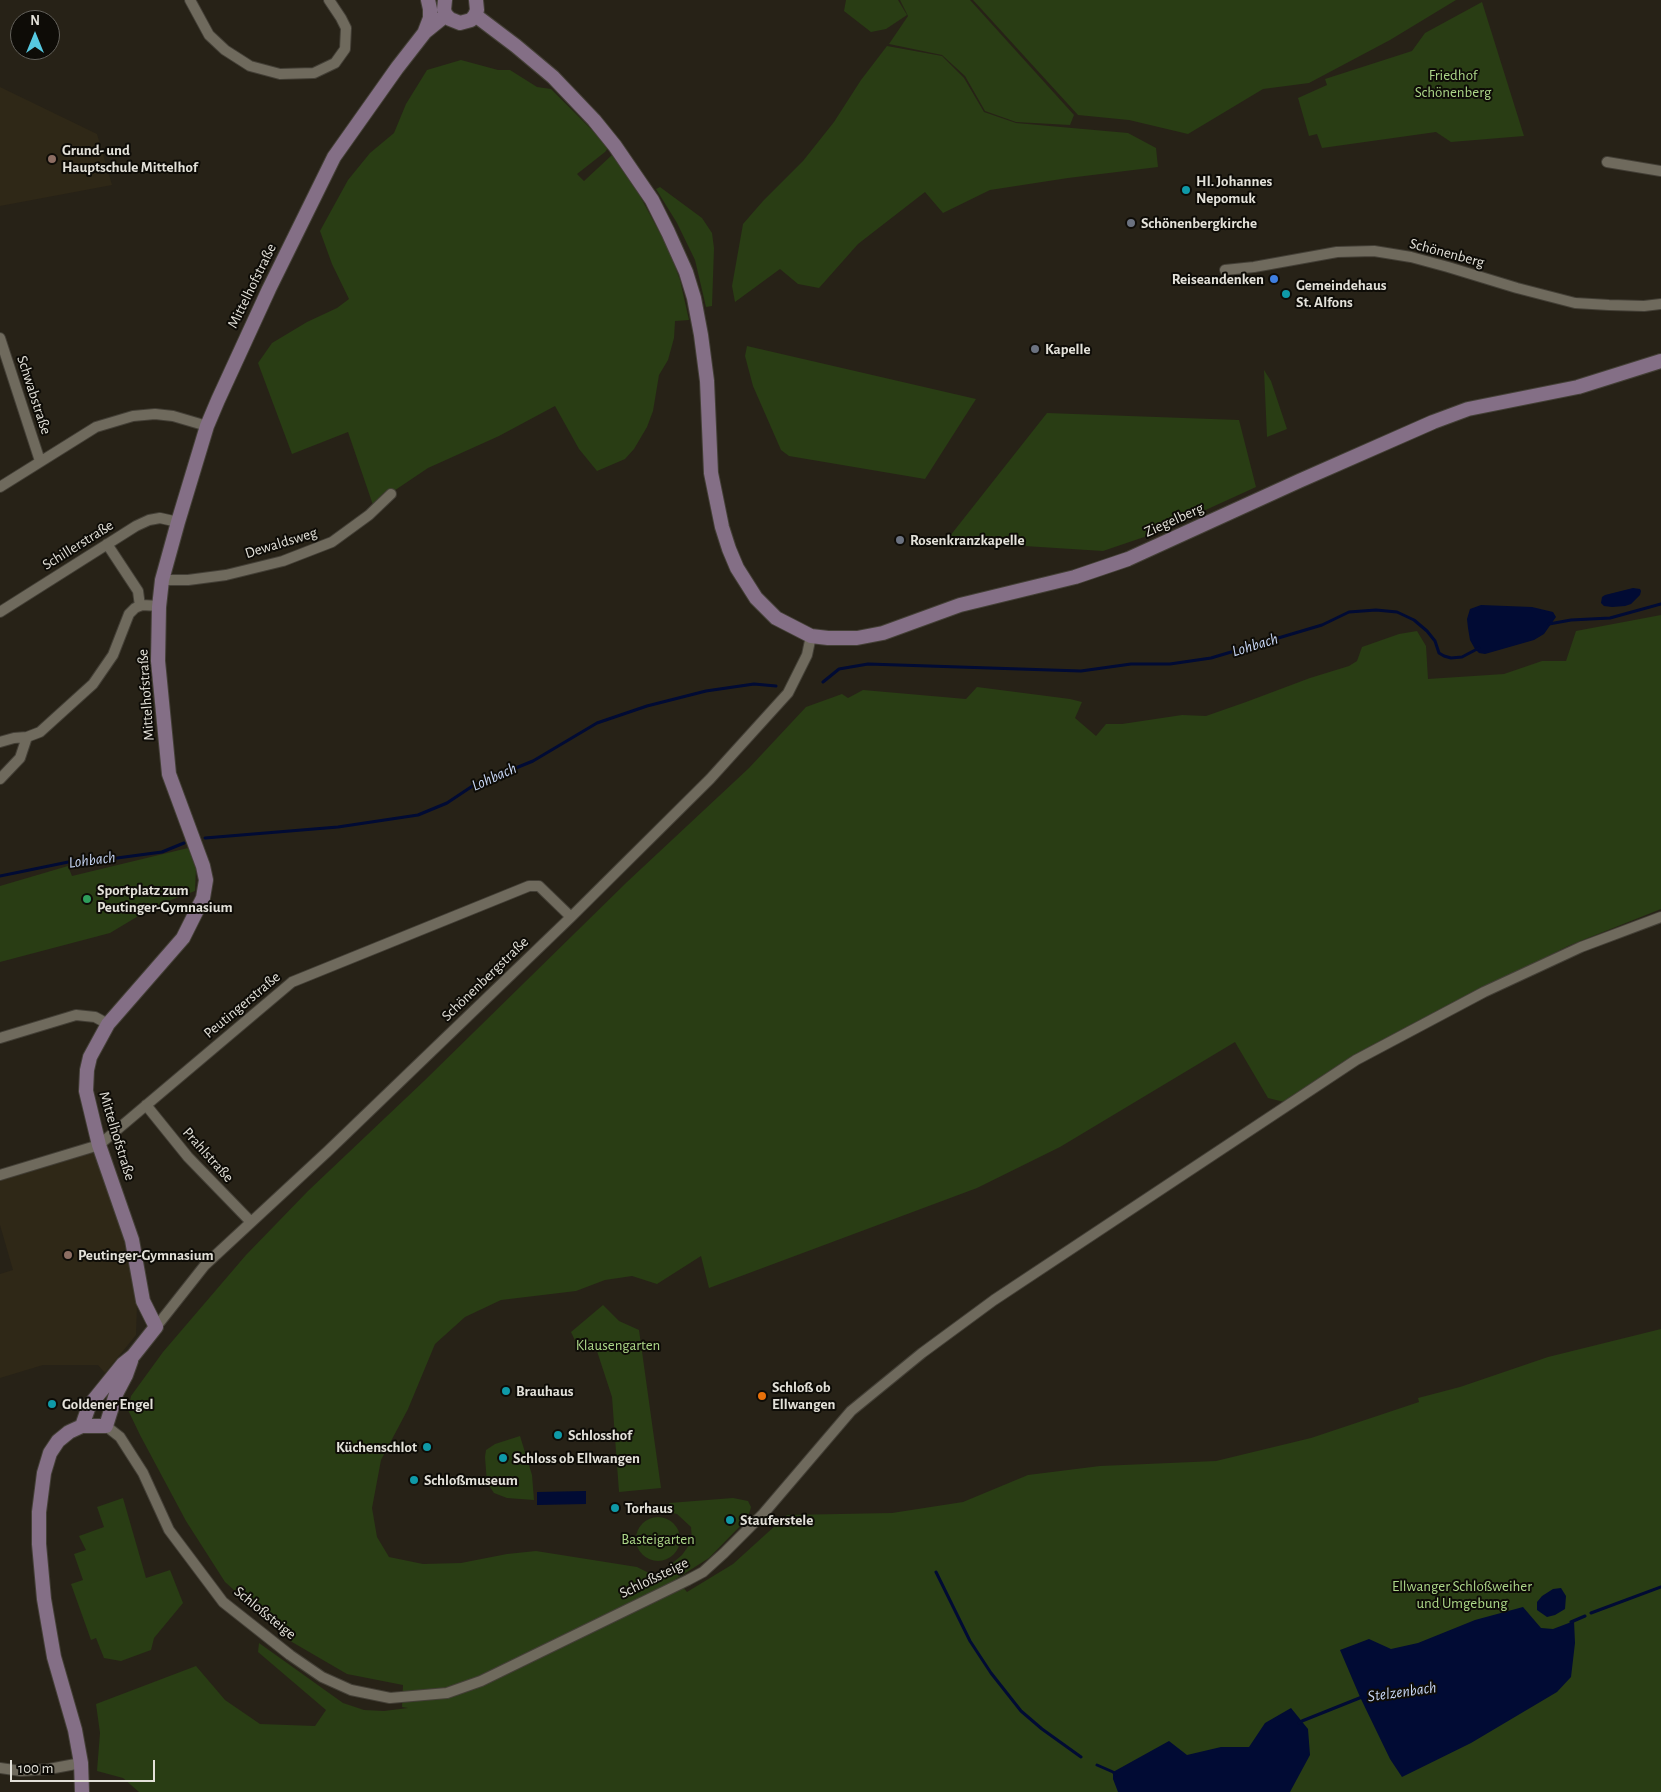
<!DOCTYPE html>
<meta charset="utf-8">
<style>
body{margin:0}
#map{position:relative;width:1661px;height:1792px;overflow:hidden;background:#272217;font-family:"Alegreya Sans",sans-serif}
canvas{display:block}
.north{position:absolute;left:10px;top:10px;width:50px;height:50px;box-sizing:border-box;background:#0e0c07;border:1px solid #63615b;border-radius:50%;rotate:0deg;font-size:14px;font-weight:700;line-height:20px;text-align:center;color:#e3e1d9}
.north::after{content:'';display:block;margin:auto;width:18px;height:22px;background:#56c9e1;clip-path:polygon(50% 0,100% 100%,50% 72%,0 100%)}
.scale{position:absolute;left:10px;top:1760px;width:145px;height:22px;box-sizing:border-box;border:2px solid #e3e1d9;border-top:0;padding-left:6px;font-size:15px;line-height:18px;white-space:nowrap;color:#e3e1d9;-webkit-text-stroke:4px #0e0c07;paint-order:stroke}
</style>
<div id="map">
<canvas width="1661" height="1792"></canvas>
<div class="north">N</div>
<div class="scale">100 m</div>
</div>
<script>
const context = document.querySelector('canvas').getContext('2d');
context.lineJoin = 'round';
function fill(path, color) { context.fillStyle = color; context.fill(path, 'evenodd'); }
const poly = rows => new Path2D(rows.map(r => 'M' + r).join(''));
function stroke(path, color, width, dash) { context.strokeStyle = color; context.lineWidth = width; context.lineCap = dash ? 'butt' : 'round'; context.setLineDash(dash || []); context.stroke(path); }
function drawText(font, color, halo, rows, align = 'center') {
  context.font = font + ' "Alegreya Sans",sans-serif'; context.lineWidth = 4; context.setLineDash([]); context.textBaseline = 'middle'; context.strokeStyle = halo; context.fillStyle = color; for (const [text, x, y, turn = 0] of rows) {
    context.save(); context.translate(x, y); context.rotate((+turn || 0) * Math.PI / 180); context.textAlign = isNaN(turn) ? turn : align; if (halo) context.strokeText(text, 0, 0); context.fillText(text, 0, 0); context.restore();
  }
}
const built = poly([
 [0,87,97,134,112,185,0,206],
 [95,1152,125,1240,137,1305,136,1335,105,1373,98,1365,43,1365,0,1378,0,1274,13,1270,0,1225,0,1181]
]);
const green = poly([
 [846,0,898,0,907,15,886,29,871,32,844,11],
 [900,0,970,0,1074,115,1070,125,1016,122,985,111,965,76,942,55,889,44,908,16],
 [973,0,1456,0,1390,40,1309,83,1263,89,1188,134,1129,120,1078,115],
 [1482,2,1524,136,1451,142,1436,132,1322,148,1317,134,1309,136,1298,98,1327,85,1325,79,1412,51,1425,33],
 [887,46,942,56,964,78,984,112,1016,123,1128,133,1156,148,1158,167,1068,178,990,190,943,213,925,192,858,244,819,288,798,284,780,269,735,302,732,286,743,224,763,201,803,161,834,122,861,80],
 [461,60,498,70,510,70,537,87,551,89,604,142,608,148,605,152,577,174,584,181,612,155,640,196,669,250,680,280,689,320,675,321,674,338,668,360,659,375,653,411,647,427,634,449,625,459,597,471,579,449,555,406,499,436,428,468,373,505,348,432,292,454,258,363,272,343,307,322,337,308,349,299,332,264,320,231,348,180,370,153,394,133,406,104,427,70],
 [660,187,702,218,712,233,714,248,712,306,706,307,695,260,677,223,656,189],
 [747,346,976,399,925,479,789,456,781,450,753,386,745,356],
 [1264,370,1271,381,1287,429,1267,437],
 [1047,413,1239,420,1256,487,1153,534,1103,551,946,541],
 [1661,615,1661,909,1568,946,1407,1028,1284,1102,1268,1098,1235,1042,1060,1147,977,1188,709,1288,701,1256,657,1284,632,1276,605,1280,576,1291,501,1300,465,1317,435,1344,408,1409,381,1460,372,1508,377,1537,389,1557,423,1564,461,1563,507,1554,536,1551,637,1567,651,1574,672,1575,669,1566,682,1555,692,1541,691,1527,677,1514,669,1512,669,1503,733,1498,748,1501,751,1507,750,1511,746,1520,709,1558,676,1579,687,1592,733,1564,787,1515,892,1513,963,1502,1028,1475,1100,1466,1216,1461,1311,1438,1419,1402,1418,1398,1460,1387,1548,1357,1661,1329,1661,1792,139,1792,123,1778,97,1771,100,1733,96,1704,196,1666,225,1700,260,1724,315,1726,326,1710,258,1652,259,1643,343,1703,364,1710,384,1711,408,1708,402,1707,403,1685,347,1674,292,1642,225,1582,186,1521,140,1435,128,1410,131,1396,163,1352,246,1255,308,1191,424,1081,627,882,749,768,806,707,842,694,848,698,863,690,966,699,977,687,1070,699,1082,702,1075,718,1096,736,1106,724,1122,724,1182,715,1206,716,1246,702,1310,678,1349,666,1357,661,1362,647,1399,634,1417,631,1426,646,1428,679,1504,674,1542,661,1566,661,1576,631],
 [188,848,196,868,195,891,155,906,110,933,0,962,0,886,68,866,72,876],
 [603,1305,619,1321,639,1330,661,1488,619,1492,612,1397,595,1345,580,1351,571,1332],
 [520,1436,532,1475,534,1500,507,1498,494,1493,487,1483,485,1457,486,1450,495,1444],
 [123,1498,146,1578,170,1570,183,1603,154,1638,151,1650,121,1661,104,1658,96,1638,91,1640,71,1584,83,1580,74,1554,86,1550,79,1536,104,1527,97,1507],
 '636 1539a22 22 0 1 1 44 0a22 22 0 1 1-44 0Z'
]);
const water = poly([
 [1633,588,1640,589,1641,591,1640,595,1631,604,1625,606,1612,607,1604,606,1601,603,1602,597,1605,595],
 [1481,605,1532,607,1553,612,1556,617,1544,634,1534,640,1485,654,1479,653,1475,649,1470,640,1468,628,1467,619,1470,609],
 [586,1491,586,1504,537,1505,537,1492],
 [1561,1588,1566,1596,1565,1609,1555,1615,1547,1617,1537,1610,1537,1602,1542,1596,1553,1589],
 [1523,1607,1541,1628,1553,1629,1574,1621,1575,1643,1571,1677,1557,1692,1471,1743,1402,1777,1390,1759,1360,1697,1340,1650,1369,1639,1391,1649,1418,1643,1475,1620],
 [1291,1708,1308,1729,1310,1755,1290,1792,1118,1792,1113,1779,1113,1772,1169,1741,1187,1755,1221,1747,1249,1747,1265,1723]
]);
const stream = poly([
 [1549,624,1571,620,1610,618,1661,604],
 [823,682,839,669,868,664,1081,671,1131,664,1170,664,1211,658,1322,625,1349,612,1376,610,1397,612,1414,620,1427,631,1435,641,1439,653,1444,656,1451,658,1462,657,1479,648],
 [205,838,338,827,418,815,447,803,474,785,533,761,597,723,647,706,706,691,754,684,776,686],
 [0,876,83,859,117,858,162,852,184,843],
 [936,1572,970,1641,991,1673,1021,1711,1042,1729,1081,1757],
 [1591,1613,1661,1587],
 [1571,1622,1585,1616],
 [1299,1723,1302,1721,1362,1697],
 [1097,1765,1113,1772,1116,1775]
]);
const street = poly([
 [190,0,209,35,225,50,250,66,280,74,314,73,335,63,345,49,346,28,341,18,329,0],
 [1607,162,1661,171],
 [1225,270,1254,267,1337,252,1374,251,1411,257,1448,267,1517,288,1575,303,1609,305,1644,306,1661,304],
 [0,338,40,461],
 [0,487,96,427,133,416,155,414,173,416,207,426],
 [107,544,138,591,140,606],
 [162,580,188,580,226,575,283,561,332,542,369,515,391,494],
 [0,612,136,526,149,520,160,518,178,522],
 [0,742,14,738,27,737],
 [0,779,20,758,27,737,40,732,93,684,113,655,129,614,135,608,142,605,159,606],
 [0,1038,76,1015,95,1017,108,1024],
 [146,1105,188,1157,251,1222],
 [0,1175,99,1145,292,982,529,886,539,886,571,917],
 [156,1327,205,1265,328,1151,571,917,710,779,788,693,807,655,811,636],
 [106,1426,120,1437,143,1473,169,1530,223,1602,290,1655,322,1677,351,1690,390,1698,447,1693,481,1681,688,1580,703,1572,724,1553,763,1514,851,1411,922,1353,994,1300,1356,1060,1484,992,1581,947,1661,917],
 [0,1768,21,1771,49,1769,81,1763]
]);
const secondary = poly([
 [445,0,444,10,446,15,450,19,460,23,471,20,475,15,477,10,476,0],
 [475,15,516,46,553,77,594,120,615,146,652,200,668,232,686,272,694,298,701,335,707,381,711,473,722,527,729,549,737,568,756,598,776,618,811,636,828,638,857,638,883,633,960,605,1075,577,1128,559,1299,481,1433,422,1468,409,1578,387,1661,361],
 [425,31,430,18,430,9,428,0],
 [82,1426,89,1406,123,1364,133,1356,156,1327,143,1301,132,1240,99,1145,86,1091,87,1070,90,1057,108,1024,183,938,203,898,206,880,203,866,169,774,158,661,159,607,162,580,178,522,207,426,218,400,269,289,334,157,397,68,425,32,446,15],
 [82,1792,81,1763,75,1730,54,1657,44,1599,39,1544,39,1512,44,1473,50,1453,58,1441,69,1432,82,1426,106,1426,116,1394,126,1375,131,1361]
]);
const markers = [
 [52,159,5,"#8d6e63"],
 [1186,190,5,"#0f9aa8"],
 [1131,223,5,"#6b7280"],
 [1274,279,5,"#3f7fe0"],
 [1286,294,5,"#0f9aa8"],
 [1035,349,5,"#6b7280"],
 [900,540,5,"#6b7280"],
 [87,899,5,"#2e9e5b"],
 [68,1255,5,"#8d6e63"],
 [506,1391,5,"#0f9aa8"],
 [762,1396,5,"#e8710a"],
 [52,1404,5,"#0f9aa8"],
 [558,1435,5,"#0f9aa8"],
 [427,1447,5,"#0f9aa8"],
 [503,1458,5,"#0f9aa8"],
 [414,1480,5,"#0f9aa8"],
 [615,1508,5,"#0f9aa8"],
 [730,1520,5,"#0f9aa8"]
];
const parkNames = [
 ["Friedhof",1453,75],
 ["Schönenberg",1453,92],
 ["Klausengarten",618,1345],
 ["Basteigarten",658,1539],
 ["Ellwanger Schloßweiher",1462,1586],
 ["und Umgebung",1462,1603]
];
const poiNames = [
 ["Grund- und",62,150],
 ["Hauptschule Mittelhof",62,167],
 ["Hl. Johannes",1196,181],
 ["Nepomuk",1196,198],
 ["Schönenbergkirche",1141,223],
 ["Reiseandenken",1264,279,"right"],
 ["Gemeindehaus",1296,285],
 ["St. Alfons",1296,302],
 ["Kapelle",1045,349],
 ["Rosenkranzkapelle",910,540],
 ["Sportplatz zum",97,890],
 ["Peutinger-Gymnasium",97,907],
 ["Peutinger-Gymnasium",78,1255],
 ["Schloß ob",772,1387],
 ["Ellwangen",772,1404],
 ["Brauhaus",516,1391],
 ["Goldener Engel",62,1404],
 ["Schlosshof",568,1435],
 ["Küchenschlot",417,1447,"right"],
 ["Schloss ob Ellwangen",513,1458],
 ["Schloßmuseum",424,1480],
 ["Torhaus",625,1508],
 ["Stauferstele",740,1520]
];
const streetNames = [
 ["Schönenberg",1447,253,15],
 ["Mittelhofstraße",252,286,-64],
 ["Schwabstraße",34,395,72],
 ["Ziegelberg",1174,520,-24],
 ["Dewaldsweg",281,543,-17],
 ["Schillerstraße",78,545,-32],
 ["Mittelhofstraße",146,695,-94],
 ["Schönenbergstraße",485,979,-44],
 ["Peutingerstraße",242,1005,-40],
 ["Mittelhofstraße",117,1136,73],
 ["Prahlstraße",208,1155,48],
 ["Schloßsteige",654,1578,-26],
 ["Schloßsteige",265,1613,39]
];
const waterNames = [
 ["Lohbach",1255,645,-17],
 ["Lohbach",494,777,-24],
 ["Lohbach",92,860,-7],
 ["Stelzenbach",1402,1692,-8]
];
fill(built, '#2f2817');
fill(green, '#293d14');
fill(water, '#010b34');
stroke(stream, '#010b34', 3);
stroke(street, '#433f36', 12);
stroke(secondary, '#433f36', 16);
stroke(street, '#6f6a5d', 10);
stroke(secondary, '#846f86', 14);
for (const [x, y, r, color] of markers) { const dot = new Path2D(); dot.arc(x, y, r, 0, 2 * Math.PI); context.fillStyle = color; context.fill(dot); stroke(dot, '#0e0c07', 2); }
drawText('15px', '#acd688', '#0e0c07', parkNames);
drawText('bold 15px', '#e3e1d9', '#0e0c07', poiNames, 'left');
drawText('15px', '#e3e1d9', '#0e0c07', streetNames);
drawText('italic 16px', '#c7d6f5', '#0e0c07', waterNames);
</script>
